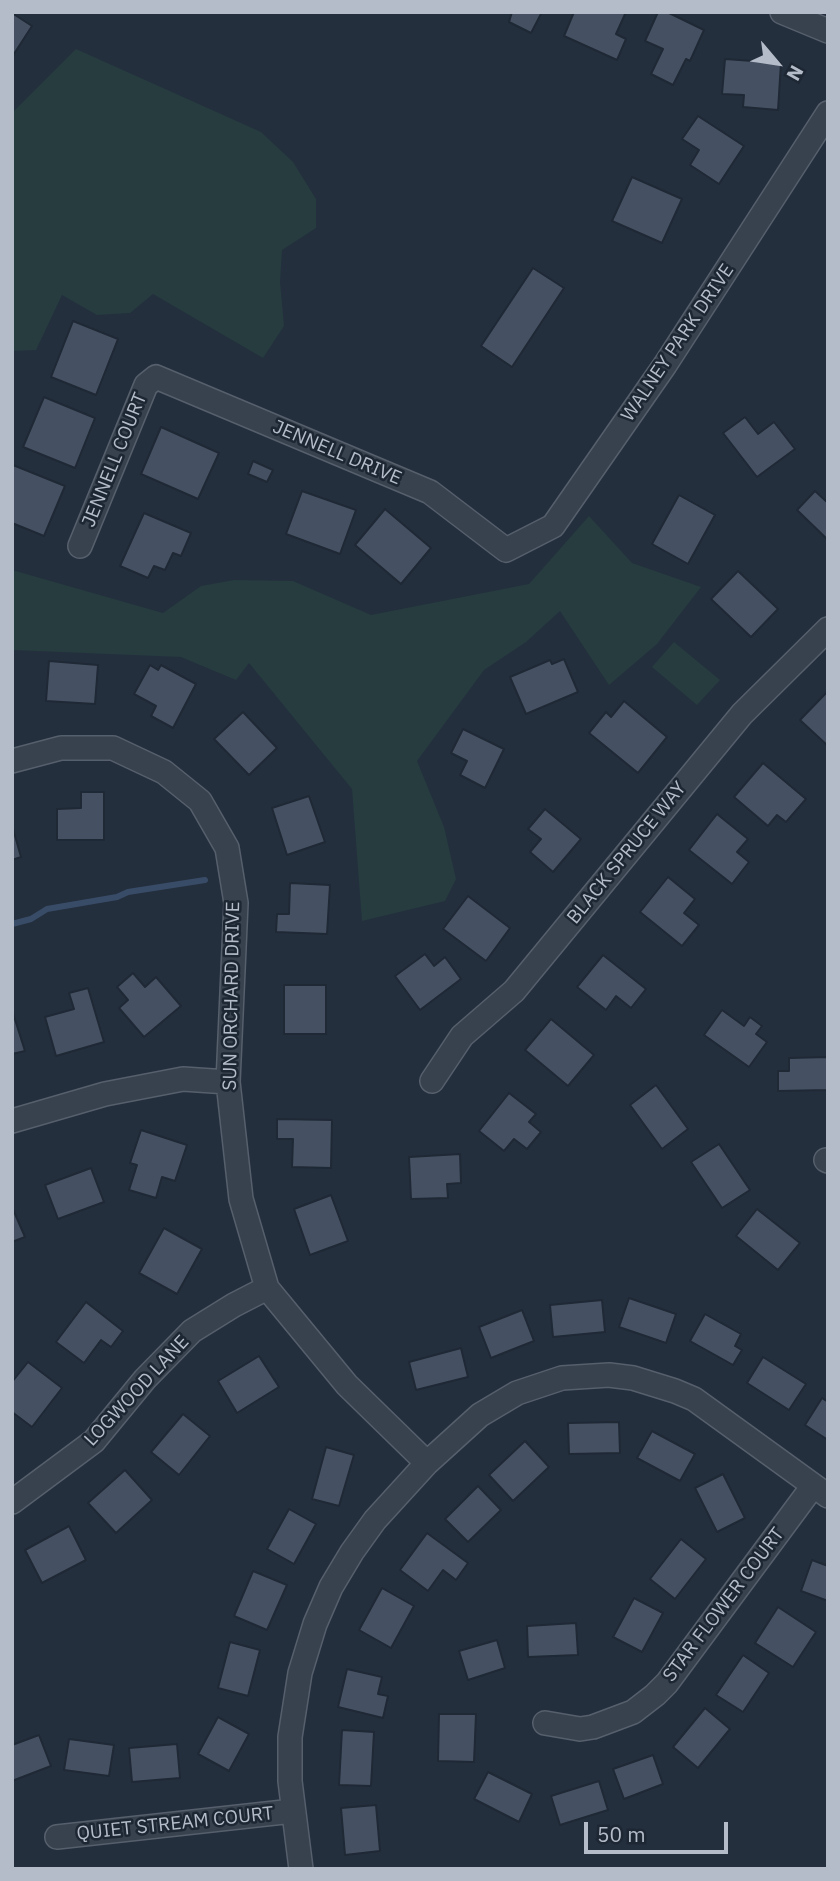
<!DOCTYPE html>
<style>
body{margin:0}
#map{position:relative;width:840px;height:1881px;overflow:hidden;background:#242f3e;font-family:"IBM Plex Sans",sans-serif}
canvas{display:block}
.frame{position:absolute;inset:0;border:14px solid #b4bcc9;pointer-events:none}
.north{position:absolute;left:742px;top:28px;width:70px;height:70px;-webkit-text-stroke:5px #1d2633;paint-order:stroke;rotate:119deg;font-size:19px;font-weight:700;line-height:28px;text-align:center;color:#b4bcc9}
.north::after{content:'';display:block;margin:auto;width:24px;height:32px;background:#b4bcc9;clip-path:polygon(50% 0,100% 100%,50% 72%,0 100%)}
.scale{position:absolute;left:584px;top:1822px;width:144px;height:32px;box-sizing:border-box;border:4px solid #b4bcc9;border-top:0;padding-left:9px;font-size:21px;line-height:24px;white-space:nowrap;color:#b4bcc9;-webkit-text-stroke:5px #1d2633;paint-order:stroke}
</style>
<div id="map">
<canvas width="840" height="1881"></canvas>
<div class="frame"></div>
<div class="north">N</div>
<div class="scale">50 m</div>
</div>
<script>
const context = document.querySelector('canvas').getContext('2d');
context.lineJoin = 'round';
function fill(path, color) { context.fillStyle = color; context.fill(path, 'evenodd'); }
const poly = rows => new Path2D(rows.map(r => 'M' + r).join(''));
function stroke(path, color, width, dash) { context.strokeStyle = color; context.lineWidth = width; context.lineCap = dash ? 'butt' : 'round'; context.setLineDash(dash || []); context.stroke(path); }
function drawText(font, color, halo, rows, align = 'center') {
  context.font = font + ' "IBM Plex Sans",sans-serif'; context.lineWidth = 5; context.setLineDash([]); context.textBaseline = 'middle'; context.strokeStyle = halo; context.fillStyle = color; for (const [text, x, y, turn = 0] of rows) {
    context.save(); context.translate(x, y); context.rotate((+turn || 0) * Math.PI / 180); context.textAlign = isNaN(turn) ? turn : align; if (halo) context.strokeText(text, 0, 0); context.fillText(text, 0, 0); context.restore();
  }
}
const green = poly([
 [76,49,261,132,293,162,316,199,316,228,282,250,280,282,284,326,263,358,153,294,130,313,97,315,62,295,36,350,12,351,12,113],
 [589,516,632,563,701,587,657,644,609,685,560,611,526,642,484,670,417,761,444,827,456,879,445,901,362,921,352,789,249,663,236,680,181,657,12,650,12,570,163,613,201,586,234,580,293,581,371,615,529,584],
 [674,642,720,680,697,705,652,667]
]);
const stream = poly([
 [12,924,31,919,47,909,117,897,128,892,205,880]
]);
const building = poly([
 [512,12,542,12,531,33,509,22,512,12],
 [574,12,626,12,616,34,626,39,617,60,564,36,574,12],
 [658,12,667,12,704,30,690,61,686,59,673,85,651,74,663,49,645,41,658,12],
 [12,13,32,26,12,57,12,13],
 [725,59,781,63,778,110,743,107,744,95,722,94,725,59],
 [698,116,744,146,719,184,690,165,699,150,682,139,698,116],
 [632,177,682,199,662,243,612,221,632,177],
 [533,268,564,288,512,367,481,346,533,268],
 [73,321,118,339,96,395,51,377,73,321],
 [44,397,95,418,75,468,23,447,44,397],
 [745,417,758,434,774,422,795,449,757,477,723,433,745,417],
 [161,427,219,453,198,499,141,474,161,427],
 [253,461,273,470,267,482,248,474,253,461],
 [13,465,65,486,44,536,12,523,13,465],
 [302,491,356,510,340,554,286,534,302,491],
 [815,491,828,503,828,540,797,510,815,491],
 [679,495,715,515,688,564,652,544,679,495],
 [385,509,431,548,401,584,355,545,385,509],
 [144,513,191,533,181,556,173,553,165,570,154,566,148,578,120,566,144,513],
 [738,571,778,609,751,637,711,599,738,571],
 [564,659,578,692,526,714,510,677,550,660,552,664,564,659],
 [49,661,98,665,95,704,46,701,49,661],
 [150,665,158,670,161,665,196,684,173,728,151,716,156,706,134,694,150,665],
 [828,691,828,746,800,720,828,691],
 [624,701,667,737,638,773,589,733,606,712,611,717,624,701],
 [243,712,277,748,249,775,214,739,243,712],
 [463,729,504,749,485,788,460,775,467,761,451,753,463,729],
 [763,763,806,799,786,822,777,815,768,826,734,797,763,763],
 [81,792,104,792,104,840,57,840,57,809,81,808,81,792],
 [309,796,325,842,287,855,272,808,309,796],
 [545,809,581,839,553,872,530,852,541,839,528,829,545,809],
 [717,814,748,839,737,852,749,862,732,884,689,850,717,814],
 [12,825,21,857,12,860,12,825],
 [668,877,695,899,684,913,699,925,682,946,640,912,668,877],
 [290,883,330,885,327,934,276,932,277,914,289,914,290,883],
 [468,896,510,928,486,961,443,929,468,896],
 [425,954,434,966,445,957,461,979,420,1010,395,976,425,954],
 [603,955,646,989,631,1008,616,996,606,1010,577,987,603,955],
 [133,973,145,987,156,977,181,1006,144,1037,119,1008,128,1000,117,987,133,973],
 [284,985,326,985,326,1034,284,1034,284,985],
 [88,988,104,1042,56,1056,45,1017,74,1009,69,993,88,988],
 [12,1010,25,1051,12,1054,12,1010],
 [722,1010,744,1026,750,1017,762,1026,756,1034,767,1042,749,1067,704,1035,722,1010],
 [551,1019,594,1055,568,1086,525,1050,551,1019],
 [828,1057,828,1090,778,1091,778,1071,789,1071,789,1058,828,1057],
 [656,1085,688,1129,662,1149,630,1105,656,1085],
 [509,1093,536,1114,529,1122,541,1132,527,1149,514,1139,504,1151,479,1131,509,1093],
 [277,1119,332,1120,331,1168,292,1167,293,1139,277,1139,277,1119],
 [141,1130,187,1145,175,1181,162,1177,156,1198,129,1190,137,1165,130,1163,141,1130],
 [719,1144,750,1190,722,1208,691,1162,719,1144],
 [460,1154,461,1183,447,1184,448,1198,411,1199,409,1157,460,1154],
 [91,1168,104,1202,58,1219,45,1185,91,1168],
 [331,1195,348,1241,310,1255,294,1209,331,1195],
 [12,1207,25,1237,12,1242,12,1207],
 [757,1209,800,1243,778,1270,736,1236,757,1209],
 [164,1228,202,1249,177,1294,139,1273,164,1228],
 [629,1298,676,1314,666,1343,619,1327,629,1298],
 [602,1300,605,1332,553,1337,550,1305,602,1300],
 [86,1302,123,1331,111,1347,101,1340,84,1363,56,1342,86,1302],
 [522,1310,534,1341,491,1358,479,1327,522,1310],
 [705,1314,741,1334,735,1346,742,1350,733,1365,690,1341,705,1314],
 [461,1348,468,1377,416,1390,409,1362,461,1348],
 [259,1356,279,1387,237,1413,218,1381,259,1356],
 [763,1357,806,1384,789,1410,747,1383,763,1357],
 [28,1362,62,1388,32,1427,12,1412,12,1382,28,1362],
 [822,1398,828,1402,828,1440,805,1425,822,1398],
 [183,1414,210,1436,179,1475,151,1452,183,1414],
 [619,1422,620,1453,569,1454,568,1423,619,1422],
 [652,1431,695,1454,680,1481,637,1458,652,1431],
 [525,1441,549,1467,513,1501,489,1475,525,1441],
 [326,1447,354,1455,339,1506,312,1499,326,1447],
 [125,1470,152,1500,116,1533,88,1503,125,1470],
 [723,1474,745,1518,717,1532,695,1488,723,1474],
 [478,1486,501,1510,468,1542,445,1519,478,1486],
 [289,1509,316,1524,294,1564,267,1549,289,1509],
 [69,1526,86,1560,42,1583,25,1550,69,1526],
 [427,1533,468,1563,456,1580,443,1570,428,1591,400,1570,427,1533],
 [681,1539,706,1559,675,1599,650,1579,681,1539],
 [812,1560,828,1566,828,1601,801,1591,812,1560],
 [253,1571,287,1585,267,1630,234,1616,253,1571],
 [382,1588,414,1606,391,1648,359,1630,382,1588],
 [634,1598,663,1613,642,1652,613,1637,634,1598],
 [778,1607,816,1632,793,1667,755,1643,778,1607],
 [576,1623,578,1655,528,1657,527,1626,576,1623],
 [497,1640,505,1668,468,1680,459,1651,497,1640],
 [230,1642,260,1650,248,1696,218,1688,230,1642],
 [743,1655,769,1673,743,1712,716,1695,743,1655],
 [347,1669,382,1677,378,1694,388,1696,383,1718,338,1707,347,1669],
 [705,1708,730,1729,698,1768,673,1747,705,1708],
 [439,1714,476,1714,474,1762,438,1761,439,1714],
 [218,1717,249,1734,229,1771,198,1754,218,1717],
 [342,1730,374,1732,371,1786,339,1785,342,1730],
 [39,1735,51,1766,12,1781,12,1745,39,1735],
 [69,1739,114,1745,109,1776,64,1770,69,1739],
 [177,1744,180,1778,132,1782,129,1748,177,1744],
 [653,1755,663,1784,624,1799,613,1769,653,1755],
 [488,1772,532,1794,519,1822,474,1799,488,1772],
 [599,1781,608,1810,560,1825,551,1796,599,1781],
 [376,1805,380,1851,345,1855,341,1808,376,1805]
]);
const minor = poly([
 [782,12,828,31],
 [80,546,146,385,156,377,430,492,506,550,553,526,665,365,828,113],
 [12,761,61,748,113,748,164,772,200,801,227,848,236,903,228,1082,241,1199,267,1288,347,1385,427,1463],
 [432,1081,462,1036,514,991,742,714,828,629],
 [12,1121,105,1094,183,1079,228,1082],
 [826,1160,828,1161],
 [12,1502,94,1441,145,1379,192,1331,234,1305,267,1288],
 [545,1723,580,1729,593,1727,633,1712,655,1695,667,1683,813,1486],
 [57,1837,293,1811],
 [301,1869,290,1781,290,1737,300,1673,315,1624,331,1587,352,1552,375,1520,427,1463,480,1415,517,1393,562,1378,609,1375,633,1378,675,1391,694,1399,828,1496]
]);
const streetNames = [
 ["WALNEY PARK DRIVE",678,343,-56],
 ["JENNELL DRIVE",337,453,23],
 ["JENNELL COURT",115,460,-68],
 ["BLACK SPRUCE WAY",627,853,-51],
 ["SUN ORCHARD DRIVE",232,996,-89],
 ["LOGWOOD LANE",137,1391,-47],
 ["STAR FLOWER COURT",724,1605,-53],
 ["QUIET STREAM COURT",175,1824,-6]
];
fill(green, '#263c3f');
stroke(stream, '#394c67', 6);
fill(building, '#455162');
stroke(building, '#1f2835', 2);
stroke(minor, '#565f6c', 26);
stroke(minor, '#38414e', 23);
drawText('19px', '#b4bcc9', '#1d2633', streetNames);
</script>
